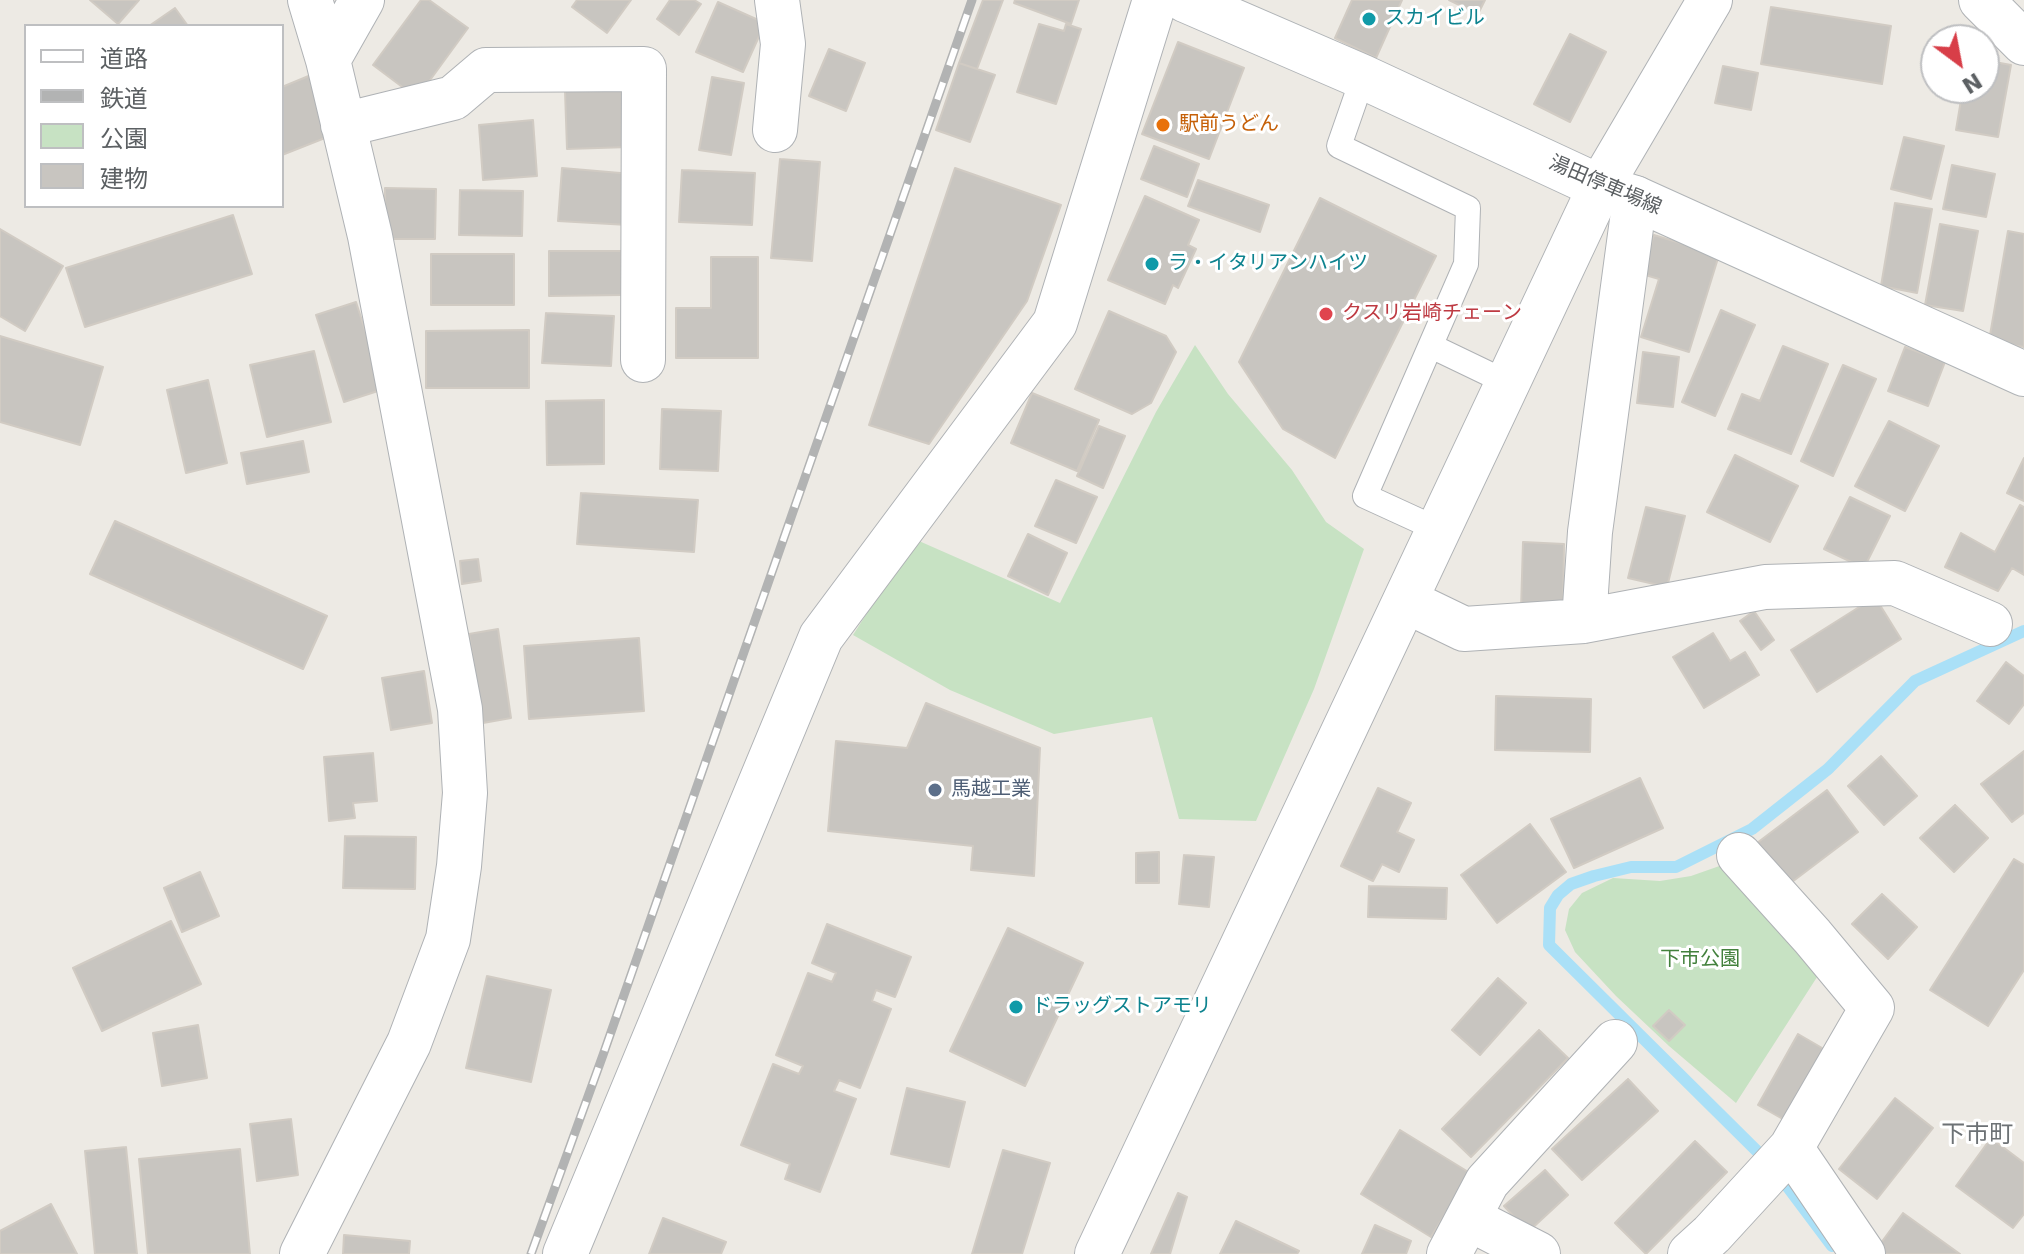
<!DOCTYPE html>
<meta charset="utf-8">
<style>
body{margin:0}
#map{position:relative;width:2024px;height:1254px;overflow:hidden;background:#edeae4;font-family:"DejaVu Sans","Noto Sans JP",sans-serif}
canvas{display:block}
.legend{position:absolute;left:24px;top:24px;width:260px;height:184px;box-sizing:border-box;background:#fff;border:2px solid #bebfc1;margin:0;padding:10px 14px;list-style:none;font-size:24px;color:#5c6063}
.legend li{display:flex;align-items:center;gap:16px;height:40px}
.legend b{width:40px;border:2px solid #bebfc1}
.north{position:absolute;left:1920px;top:24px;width:80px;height:80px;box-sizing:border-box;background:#fff;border:2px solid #bebfc1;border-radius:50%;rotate:148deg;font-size:22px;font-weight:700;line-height:32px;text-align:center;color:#5c6063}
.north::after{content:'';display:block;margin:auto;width:28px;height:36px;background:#d83e48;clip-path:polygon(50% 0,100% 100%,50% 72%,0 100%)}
</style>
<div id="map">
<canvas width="2024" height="1254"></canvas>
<ul class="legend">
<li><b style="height:10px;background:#fff"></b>道路</li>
<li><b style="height:10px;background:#b2b3b3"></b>鉄道</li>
<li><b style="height:22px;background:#c7e2c3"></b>公園</li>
<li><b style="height:22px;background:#c8c5c0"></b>建物</li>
</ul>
<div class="north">N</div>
</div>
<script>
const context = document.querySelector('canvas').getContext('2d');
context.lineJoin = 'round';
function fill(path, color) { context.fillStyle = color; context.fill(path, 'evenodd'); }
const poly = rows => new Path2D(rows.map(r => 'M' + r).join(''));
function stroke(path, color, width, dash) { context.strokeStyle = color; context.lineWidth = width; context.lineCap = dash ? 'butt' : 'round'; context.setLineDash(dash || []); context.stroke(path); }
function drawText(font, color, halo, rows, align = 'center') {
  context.font = font + ' "DejaVu Sans","Noto Sans JP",sans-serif'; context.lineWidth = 6; context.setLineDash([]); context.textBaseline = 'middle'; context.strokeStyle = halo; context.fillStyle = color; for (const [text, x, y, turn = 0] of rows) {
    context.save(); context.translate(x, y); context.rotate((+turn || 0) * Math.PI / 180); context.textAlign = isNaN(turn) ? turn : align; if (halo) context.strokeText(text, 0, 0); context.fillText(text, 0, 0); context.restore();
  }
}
const green = poly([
 [1195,345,1228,394,1292,470,1326,522,1364,549,1314,689,1256,821,1179,819,1152,717,1054,734,950,690,853,635,874,602,919,541,1060,603,1156,412],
 [1728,863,1819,974,1736,1103,1669,1046,1616,996,1575,952,1565,930,1569,909,1582,893,1613,878,1660,881,1691,876]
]);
const stream = poly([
 [1832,1246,1772,1166,1549,945,1550,908,1558,895,1571,884,1594,876,1631,867,1676,867,1752,829,1828,769,1915,681,2024,631]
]);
const building = poly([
 [90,0,139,0,118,24,90,0],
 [421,0,429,0,468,28,417,98,373,65,421,0],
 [577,0,631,0,607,33,572,7,577,0],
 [670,0,694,0,701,4,679,35,657,19,670,0],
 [983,0,1003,0,977,69,959,63,983,0],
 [1015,0,1079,0,1071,24,1014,3,1015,0],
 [1352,0,1402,0,1376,58,1335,38,1352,0],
 [1449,0,1485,0,1478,14,1449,0],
 [718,2,765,23,743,72,696,52,718,2],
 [1771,7,1891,26,1882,84,1761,64,1771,7],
 [175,8,188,26,149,26,175,8],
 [1039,24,1064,31,1066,24,1081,29,1056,104,1017,92,1039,24],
 [1570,34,1606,52,1570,122,1534,104,1570,34],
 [1178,42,1244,68,1209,159,1142,134,1178,42],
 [829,49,865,63,846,111,809,96,829,49],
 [1984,60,2011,65,1998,137,1956,130,1963,88,1984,88,1984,60],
 [959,63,995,75,970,142,936,130,959,63],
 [1723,66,1758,73,1751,110,1715,103,1723,66],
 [311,75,335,134,282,155,282,87,311,75],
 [712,77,744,83,731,155,699,150,712,77],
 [627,89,629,147,567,149,565,91,627,89],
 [533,120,537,176,483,180,479,125,533,120],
 [1904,137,1944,146,1931,199,1891,189,1904,137],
 [1154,146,1199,164,1187,197,1141,179,1154,146],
 [780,159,820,162,812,261,771,258,780,159],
 [1952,165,1995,174,1986,217,1943,209,1952,165],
 [562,168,632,174,628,225,558,221,562,168],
 [955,168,1061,205,1027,301,929,444,869,425,955,168],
 [682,170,755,173,752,225,679,222,682,170],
 [1198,180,1269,205,1260,232,1188,206,1198,180],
 [385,188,436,189,435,239,385,239,385,188],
 [460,190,523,191,522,236,459,235,460,190],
 [1145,196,1199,220,1188,245,1196,249,1178,288,1173,285,1165,304,1108,280,1145,196],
 [1320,198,1436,256,1335,458,1283,429,1239,362,1320,198],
 [1895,203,1932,209,1917,293,1881,286,1895,203],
 [233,215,252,274,85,327,66,268,233,215],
 [1940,224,1978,231,1963,311,1925,305,1940,224],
 [0,229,63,266,25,331,0,316,0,229],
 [2008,231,2024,234,2024,347,1989,341,2008,231],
 [1654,235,1719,255,1689,352,1641,337,1659,279,1642,274,1654,235],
 [549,251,621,251,621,295,549,296,549,251],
 [431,254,514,254,514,305,431,305,431,254],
 [711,257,758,257,758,358,676,358,676,308,711,308,711,257],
 [356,302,384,389,344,402,316,315,356,302],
 [1721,310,1755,325,1715,416,1682,402,1721,310],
 [1109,311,1166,336,1176,352,1151,403,1132,414,1075,389,1109,311],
 [546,313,614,316,611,366,542,363,546,313],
 [529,330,529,388,426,388,426,331,529,330],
 [0,336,103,367,80,445,0,422,0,336],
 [1783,346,1828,364,1791,454,1728,429,1742,394,1760,401,1783,346],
 [1905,347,1945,362,1928,406,1888,391,1905,347],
 [314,351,331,422,267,437,250,365,314,351],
 [1643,352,1679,357,1673,407,1637,403,1643,352],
 [1843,365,1876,379,1833,476,1801,461,1843,365],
 [208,380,227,463,186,473,167,390,208,380],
 [1032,393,1099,420,1077,471,1011,443,1032,393],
 [604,400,604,464,547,465,546,401,604,400],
 [662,409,721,411,718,471,660,469,662,409],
 [1889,421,1939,446,1905,511,1855,486,1889,421],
 [1099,426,1125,436,1103,488,1077,476,1099,426],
 [303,441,309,472,247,484,241,453,303,441],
 [1735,455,1798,486,1770,542,1707,512,1735,455],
 [2024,458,2024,501,2007,493,2024,458],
 [1056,480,1097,497,1076,543,1035,526,1056,480],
 [581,493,698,500,694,552,577,544,581,493],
 [1850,497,1890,516,1864,568,1824,549,1850,497],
 [2020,505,2024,507,2024,575,2012,568,1998,591,1945,567,1961,533,1995,552,2020,505],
 [1646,507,1685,516,1667,587,1628,578,1646,507],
 [115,521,327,616,303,669,90,574,115,521],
 [1028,534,1067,553,1048,595,1008,576,1028,534],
 [1523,542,1564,544,1563,610,1521,609,1523,542],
 [478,559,481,581,462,584,460,561,478,559],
 [1875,597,1901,639,1817,692,1791,650,1875,597],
 [1754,611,1774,640,1761,650,1740,621,1754,611],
 [498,629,511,718,483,723,469,634,498,629],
 [1713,633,1730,661,1745,652,1759,675,1704,708,1673,657,1713,633],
 [639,638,644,711,529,719,524,646,639,638],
 [2006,662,2024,676,2024,704,2009,724,1977,701,2006,662],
 [424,671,432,723,391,730,382,678,424,671],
 [1496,696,1591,699,1590,752,1495,750,1496,696],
 [926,703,1040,748,1034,876,971,870,973,846,828,831,836,741,907,748,926,703],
 [2024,751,2024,813,2012,822,1981,784,2024,751],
 [373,753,377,801,353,803,355,818,329,821,324,757,373,753],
 [1881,756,1917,796,1884,825,1848,786,1881,756],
 [1640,778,1663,828,1574,868,1551,819,1640,778],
 [1378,788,1411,803,1397,832,1414,840,1399,872,1382,864,1373,881,1341,866,1378,788],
 [1827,790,1858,832,1788,885,1757,843,1827,790],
 [1955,805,1988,838,1954,872,1920,838,1955,805],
 [1530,824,1566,872,1497,923,1461,875,1530,824],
 [345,836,416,837,415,889,343,888,345,836],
 [1159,852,1159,883,1136,883,1136,853,1159,852],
 [1184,855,1214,857,1209,907,1179,904,1184,855],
 [2014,859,2024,865,2024,970,1988,1026,1930,990,2014,859],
 [200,872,219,916,182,932,164,888,200,872],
 [1369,886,1447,888,1446,919,1368,917,1369,886],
 [1882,894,1917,927,1888,959,1852,924,1882,894],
 [171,921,201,984,102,1031,73,968,171,921],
 [827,924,911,957,895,997,876,990,872,1001,891,1009,860,1088,839,1080,834,1091,856,1099,820,1192,785,1179,790,1164,741,1145,773,1064,799,1074,803,1066,776,1055,808,973,832,982,836,973,812,963,827,924],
 [1008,928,1083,963,1025,1086,950,1051,1008,928],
 [487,976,551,990,531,1082,466,1068,487,976],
 [1498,978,1526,1003,1480,1055,1452,1030,1498,978],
 [1669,1010,1685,1025,1669,1041,1653,1026,1669,1010],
 [198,1025,207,1078,162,1086,153,1033,198,1025],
 [1539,1030,1568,1058,1471,1157,1442,1129,1539,1030],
 [1798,1034,1829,1052,1788,1122,1758,1105,1798,1034],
 [1628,1079,1658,1111,1582,1180,1552,1149,1628,1079],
 [907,1088,965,1102,949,1167,891,1154,907,1088],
 [1895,1098,1933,1128,1877,1199,1839,1169,1895,1098],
 [291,1119,298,1175,257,1181,250,1124,291,1119],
 [1400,1130,1470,1173,1431,1237,1361,1194,1400,1130],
 [1991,1138,2024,1163,2024,1214,2013,1228,1956,1186,1991,1138],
 [1695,1141,1727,1172,1646,1254,1615,1223,1695,1141],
 [126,1147,137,1254,95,1254,85,1151,126,1147],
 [240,1149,250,1254,148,1254,139,1159,240,1149],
 [1003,1150,1050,1163,1022,1254,972,1254,1003,1150],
 [1545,1170,1568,1195,1528,1232,1504,1206,1545,1170],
 [1178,1193,1187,1197,1170,1254,1151,1254,1178,1193],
 [51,1204,77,1254,0,1254,0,1231,51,1204],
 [1903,1213,1960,1254,1880,1254,1875,1251,1903,1213],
 [663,1218,726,1242,721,1254,649,1254,663,1218],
 [1236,1221,1299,1251,1297,1254,1220,1254,1236,1221],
 [1375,1225,1411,1241,1406,1254,1362,1254,1375,1225],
 [344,1235,410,1241,409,1254,343,1254,344,1235]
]);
const service = poly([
 [1363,77,1339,146,1468,208,1466,264,1365,496,1437,529],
 [1431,346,1508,383]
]);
const minor = poly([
 [1981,0,2024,43],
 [328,60,362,0],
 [343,125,453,98,486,70,644,69,643,360],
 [775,130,783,44,777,0],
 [1406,601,1464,629,1584,621,1765,587,1895,583,1990,624],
 [1584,621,1590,532,1635,198],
 [1791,1148,1863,1254],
 [1468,1218,1487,1182,1615,1042],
 [302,1254,409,1043,448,939,459,866,465,793,460,709,370,236,328,60,310,0],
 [565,1254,821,637,1055,323,1155,0],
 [1449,1254,1468,1218,1538,1254],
 [1690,1254,1712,1234,1791,1148,1872,1008,1812,936,1739,855]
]);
const tertiary = poly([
 [1097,1254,1600,187,1710,0]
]);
const secondary = poly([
 [1185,0,1363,77,1600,187,1635,198,2024,374]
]);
const rail = poly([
 [531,1254,603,1055,972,0]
]);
const markers = [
 [1369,19,8,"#0f9aa8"],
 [1163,125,8,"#e8710a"],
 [1152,264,8,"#0f9aa8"],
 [1326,314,8,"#e0444e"],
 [935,790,8,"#5c6f8a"],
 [1016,1007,8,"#0f9aa8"]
];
const cultureNames = [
 ["スカイビル",1385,19],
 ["ラ・イタリアンハイツ",1168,264],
 ["ドラッグストアモリ",1032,1007]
];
const foodNames = [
 ["駅前うどん",1179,125]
];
const streetNames = [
 ["湯田停車場線",1605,186,23]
];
const healthNames = [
 ["クスリ岩崎チェーン",1342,314]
];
const serviceNames = [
 ["馬越工業",951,790]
];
const parkNames = [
 ["下市公園",1700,960]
];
const quarterNames = [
 ["下市町",1977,1136]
];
fill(green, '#c7e2c3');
stroke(stream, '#aae0f7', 12);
fill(building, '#c8c5c0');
stroke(building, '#d1cbc3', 2);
stroke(service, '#afb2b5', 26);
stroke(minor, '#afb2b5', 46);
stroke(tertiary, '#afb2b5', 46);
stroke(secondary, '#b0b4b7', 46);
stroke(service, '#fff', 24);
stroke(minor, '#fff', 44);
stroke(tertiary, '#fff', 44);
stroke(secondary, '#fff', 44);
stroke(rail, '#b2b3b3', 9);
stroke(rail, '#fff', 6, [18]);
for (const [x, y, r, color] of markers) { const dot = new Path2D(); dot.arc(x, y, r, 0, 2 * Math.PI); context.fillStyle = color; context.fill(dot); stroke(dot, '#fff', 3); }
drawText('20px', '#0d838f', '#fff', cultureNames, 'left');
drawText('20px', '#c56008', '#fff', foodNames, 'left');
drawText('20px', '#5c6063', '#fff', streetNames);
drawText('20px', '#be3a42', '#fff', healthNames, 'left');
drawText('20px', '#4e5e75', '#fff', serviceNames, 'left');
drawText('20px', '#43813d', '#fff', parkNames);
drawText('24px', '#6d7275', '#fff', quarterNames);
</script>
